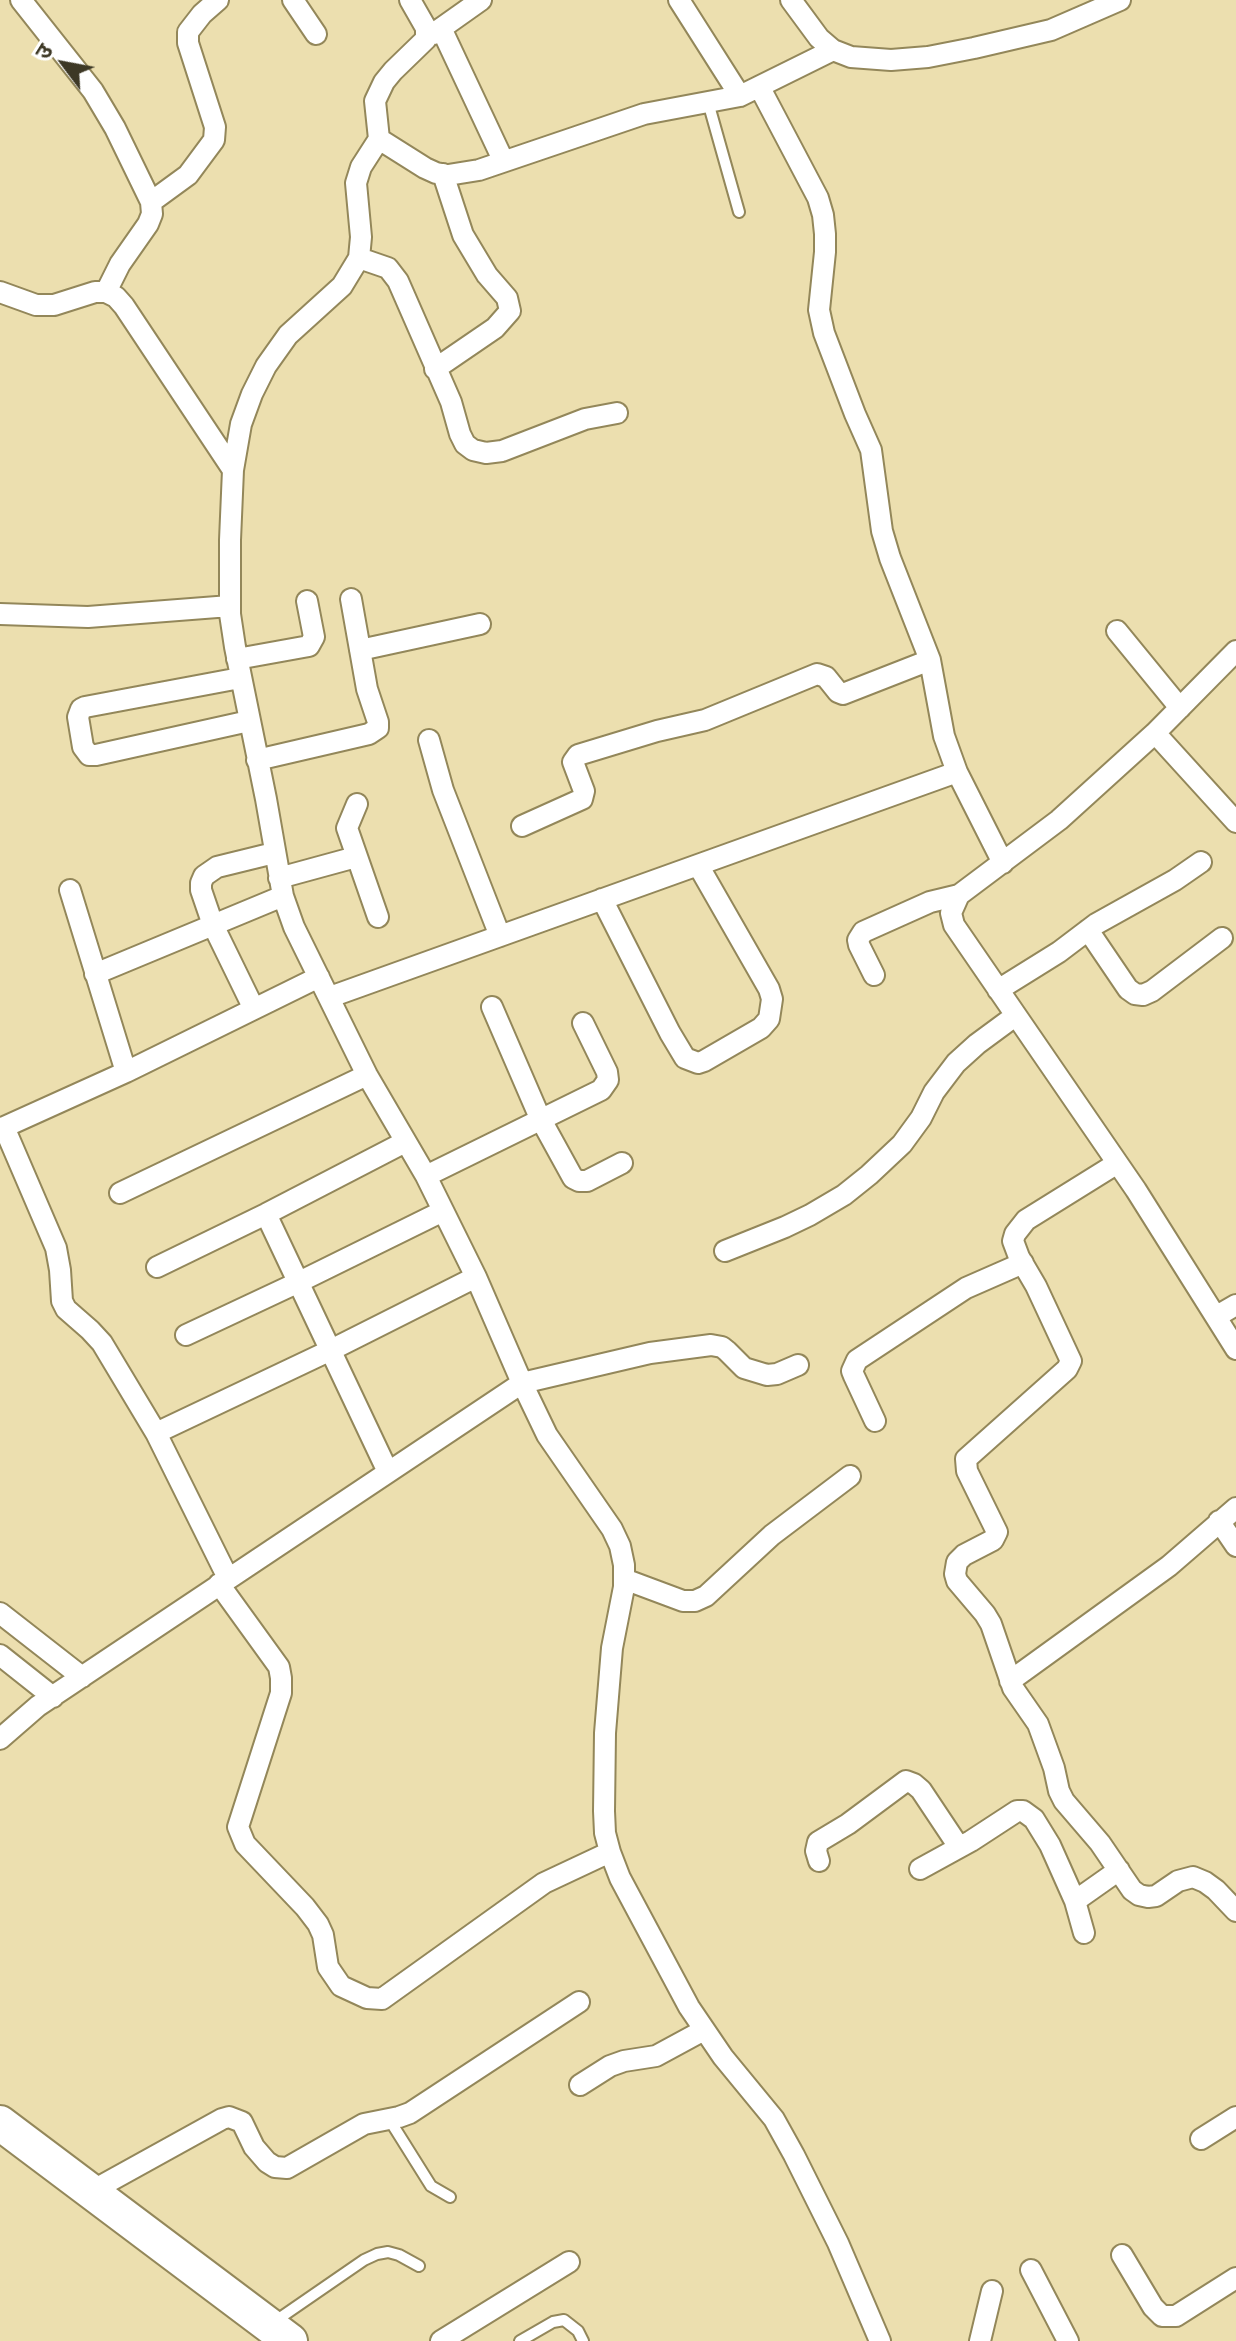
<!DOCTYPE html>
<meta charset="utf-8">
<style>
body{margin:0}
#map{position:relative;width:1236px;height:2341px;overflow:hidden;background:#ecdfaf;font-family:Inter,"Noto Sans Devanagari",sans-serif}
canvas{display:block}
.north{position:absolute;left:24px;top:24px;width:80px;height:80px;-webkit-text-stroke:6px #fff;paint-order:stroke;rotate:302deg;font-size:22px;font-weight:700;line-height:32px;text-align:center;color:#3d3825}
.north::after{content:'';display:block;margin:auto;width:28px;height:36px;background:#3d3825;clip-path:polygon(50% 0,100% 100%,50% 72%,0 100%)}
</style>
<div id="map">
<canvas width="1236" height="2341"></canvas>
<div class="north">उ</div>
</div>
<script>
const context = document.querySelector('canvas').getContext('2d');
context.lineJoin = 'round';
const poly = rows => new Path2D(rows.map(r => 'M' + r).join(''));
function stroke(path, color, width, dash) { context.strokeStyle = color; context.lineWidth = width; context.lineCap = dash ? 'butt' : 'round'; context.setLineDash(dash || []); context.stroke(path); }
const service = poly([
 [708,102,739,212],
 [389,2119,431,2186,450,2197],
 [274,2322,364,2260,377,2254,388,2252,399,2255,419,2266],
 [520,2341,553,2322,564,2320,578,2331,583,2341]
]);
const minor = poly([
 [21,0,93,91,115,128,151,202,152,214,148,224,120,264,106,292],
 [293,0,316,34],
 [410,0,426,28,426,39,393,71,384,82,375,101,379,139,361,167,356,183,361,237,359,258,342,286,288,335,266,366,252,394,241,424,233,470,230,540,230,614,235,647,266,799,283,896,294,927,367,1075,426,1176,476,1277,522,1383,547,1435,612,1529,620,1546,624,1565,624,1587,612,1648,605,1733,604,1811,605,1833,610,1852,620,1878,689,2007,723,2057,774,2119,794,2155,838,2243,880,2341],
 [679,0,740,96],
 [791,0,819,38,833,50,851,57,891,60,928,57,974,48,1051,30,1120,0],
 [441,28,503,160],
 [433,34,481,0],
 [760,88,818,198,823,215,825,234,825,252,819,310,824,333,855,414,871,450,882,531,890,558,930,660,944,736,957,772,1003,863],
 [379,139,425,168,436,173,448,175,479,170,644,114,740,96,833,50],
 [151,202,188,175,214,140,215,127,188,43,188,32,202,14,218,0],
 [359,258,388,268,398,281,451,402,460,434,465,444,473,450,486,453,502,451,585,419,617,413],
 [0,292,36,305,54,305,95,292,106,292,116,297,124,306,233,470],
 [435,369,495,328,510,311,507,298,487,275,463,235,443,174],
 [0,614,88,617,230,606],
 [1117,631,1180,708],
 [360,650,480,624],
 [1236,651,1155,733,1059,820,959,895,951,913,954,925,1136,1190,1236,1349],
 [237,659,309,646,314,637,307,601],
 [240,678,85,707,81,709,78,717,83,747,89,755,96,755,249,721],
 [1155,733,1236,822],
 [429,740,443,790,500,936],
 [257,760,369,734,378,728,378,722,367,689,351,599],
 [357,804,347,828,378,917],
 [522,826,582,799,584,791,573,762,578,755,657,731,705,720,817,674,826,677,838,692,843,694,930,660],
 [279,878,356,857],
 [70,890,126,1072],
 [602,899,670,1033,685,1058,698,1063,704,1061,761,1028,769,1019,772,999,769,989,698,865],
 [1088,930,1128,989,1135,994,1143,995,1152,991,1222,938],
 [95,974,283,896],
 [874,975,859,945,858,940,863,932,930,902,959,895],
 [998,990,1059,952,1096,924,1175,880,1201,862],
 [330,997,957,772],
 [492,1007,540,1118,573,1178,579,1181,587,1181,622,1163],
 [254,1009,213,925,201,890,201,883,204,876,217,867,274,853],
 [4,1127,56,1248,60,1270,62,1301,66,1309,90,1330,102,1343,156,1433,228,1578],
 [0,1129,126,1072,319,977],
 [1116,1164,1026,1220,1015,1234,1013,1241,1019,1257,1036,1286,1071,1361,1067,1369,966,1459,967,1471,997,1532,993,1540,964,1555,957,1562,955,1574,957,1581,985,1614,991,1624,1013,1688,1038,1724,1054,1768,1059,1791,1064,1801,1100,1843,1132,1890,1139,1895,1148,1897,1156,1896,1178,1881,1193,1877,1205,1882,1216,1890,1236,1911],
 [426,1176,601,1090,608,1080,607,1072,583,1023],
 [120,1193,367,1075],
 [266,1214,388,1472],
 [725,1251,785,1227,810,1215,844,1195,869,1175,902,1144,921,1118,934,1092,956,1063,977,1044,1015,1016],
 [157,1267,266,1214,405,1142],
 [1217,1316,1236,1305],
 [186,1335,299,1282,443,1211],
 [875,1421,854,1376,852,1371,857,1360,966,1288,1023,1263],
 [156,1433,331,1350,476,1277],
 [1219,1521,1236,1546],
 [624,1579,683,1601,695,1601,706,1596,772,1535,850,1476],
 [219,1584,279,1667,281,1678,281,1693,238,1827,245,1844,305,1907,318,1924,323,1935,328,1967,341,1986,367,1998,382,1999,544,1883,610,1852],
 [0,1613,82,1677],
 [0,1655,53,1697],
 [1010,1681,1169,1566,1236,1508],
 [0,1739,38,1706,522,1383,650,1353,711,1345,722,1347,727,1351,744,1368,767,1375,777,1374,798,1365],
 [819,1861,816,1851,818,1842,848,1824,906,1781,914,1784,921,1790,959,1847],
 [920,1869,971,1841,1017,1811,1023,1811,1034,1819,1050,1845,1075,1901,1084,1933],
 [1075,1901,1119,1870],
 [580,2085,610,2066,624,2061,656,2056,704,2030],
 [1201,2139,1236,2117],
 [90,2192,222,2119,229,2117,242,2122,254,2147,267,2162,275,2167,287,2168,364,2124,399,2117,410,2113,579,2002],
 [1122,2255,1153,2307,1162,2316,1176,2316,1236,2278],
 [1031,2270,1068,2341],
 [441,2341,569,2262],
 [980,2341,992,2291]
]);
const trunk = poly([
 [0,2123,290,2341]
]);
stroke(service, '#93875a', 14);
stroke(minor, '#93875a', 24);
stroke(trunk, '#93875a', 38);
stroke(service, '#fff', 10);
stroke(minor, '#fff', 20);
stroke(trunk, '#fff', 34);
</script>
